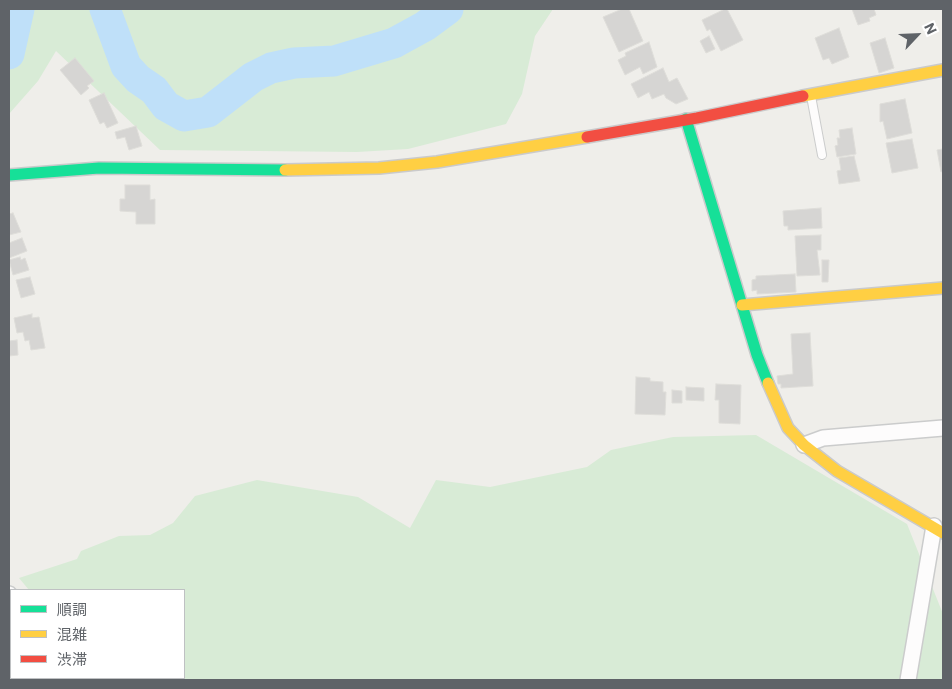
<!DOCTYPE html>
<meta charset="utf-8">
<style>
body{margin:0}
#map{position:relative;width:952px;height:689px;overflow:hidden;background:#efeeea;font-family:Commissioner,"Noto Sans JP",sans-serif}
canvas{display:block}
.frame{position:absolute;inset:0;border:10px solid #5f6368;pointer-events:none}
.legend{position:absolute;left:10px;top:589px;width:175px;height:90px;box-sizing:border-box;background:#fff;border:1px solid #bfc1c3;margin:0;padding:6px 9px;list-style:none;font-size:15px;color:#5f6368}
.legend li{display:flex;align-items:center;gap:10px;height:25px}
.legend b{width:25px;border:1px solid #bfc1c3}
.north{position:absolute;left:892px;top:10px;width:50px;height:50px;-webkit-text-stroke:4px #fff;paint-order:stroke;rotate:65deg;font-size:14px;font-weight:700;line-height:20px;text-align:center;color:#5f6368}
.north::after{content:'';display:block;margin:auto;width:18px;height:22px;background:#5f6368;clip-path:polygon(50% 0,100% 100%,50% 72%,0 100%)}
</style>
<div id="map">
<canvas width="952" height="689"></canvas>
<div class="frame"></div>
<ul class="legend">
<li><b style="height:6px;background:#16e098"></b>順調</li>
<li><b style="height:6px;background:#ffcf43"></b>混雑</li>
<li><b style="height:6px;background:#f24e42"></b>渋滞</li>
</ul>
<div class="north">N</div>
</div>
<script>
const context = document.querySelector('canvas').getContext('2d');
context.lineJoin = 'round';
function fill(path, color) { context.fillStyle = color; context.fill(path, 'evenodd'); }
const poly = rows => new Path2D(rows.map(r => 'M' + r).join(''));
function stroke(path, color, width, dash) { context.strokeStyle = color; context.lineWidth = width; context.lineCap = dash ? 'butt' : 'round'; context.setLineDash(dash || []); context.stroke(path); }
const green = poly([
 [9,9,553,9,535,36,522,94,506,124,408,149,357,152,160,150,56,51,38,81,9,114],
 [756,435,907,524,943,614,943,680,62,680,62,678,184,678,184,590,29,590,19,578,77,559,81,551,119,536,150,535,173,523,195,496,257,480,358,497,410,528,436,480,490,487,587,467,611,450,673,437]
]);
const river = poly([
 [105,9,126,66,138,79,154,90,166,106,184,116,208,112,253,77,271,68,294,63,334,61,394,43,425,26,448,9],
 [9,54,19,9]
]);
const building = poly([
 [622,9,629,9,643,41,619,52,603,17,622,9],
 [725,9,727,9,743,40,721,51,710,29,707,31,702,20,725,9],
 [852,9,874,9,876,15,869,18,870,21,858,25,852,9],
 [839,28,849,57,832,64,829,58,823,60,815,38,839,28],
 [709,36,715,49,706,53,700,41,709,36],
 [885,38,894,68,879,73,870,43,885,38],
 [649,42,657,67,643,74,640,67,625,75,618,60,626,56,625,53,649,42],
 [75,58,94,81,87,86,89,88,81,95,60,70,75,58],
 [663,68,669,82,677,78,688,99,676,104,666,98,664,94,652,99,649,92,638,98,631,84,663,68],
 [104,93,118,123,107,128,104,122,100,124,89,100,104,93],
 [905,99,912,133,887,139,883,121,880,122,880,104,905,99],
 [136,126,142,146,129,150,125,137,117,139,115,132,136,126],
 [852,128,856,154,837,157,835,146,838,145,837,138,840,138,839,130,852,128],
 [912,139,918,168,892,173,886,143,912,139],
 [943,149,943,171,941,172,937,150,943,149],
 [854,156,860,181,839,184,837,171,841,170,839,158,854,156],
 [125,185,150,185,150,200,155,199,155,224,136,224,136,212,120,211,120,199,125,199,125,185],
 [821,208,822,228,788,230,788,226,784,226,783,211,821,208],
 [13,213,21,232,9,235,9,214,13,213],
 [821,235,821,250,817,250,820,275,797,276,795,236,821,235],
 [22,238,27,251,9,258,9,243,22,238],
 [20,257,21,260,25,258,29,270,13,275,9,260,20,257],
 [822,260,829,260,828,282,822,282,822,260],
 [795,274,796,292,757,294,757,290,752,291,752,280,756,279,756,276,795,274],
 [30,277,35,294,21,298,16,280,30,277],
 [32,314,32,318,39,317,45,348,31,350,29,340,25,341,23,332,17,333,14,318,32,314],
 [810,333,813,386,781,388,781,384,778,384,777,376,793,374,791,334,810,333],
 [17,340,18,355,9,356,9,341,17,340],
 [636,377,650,378,650,381,663,382,663,392,666,392,665,415,635,414,636,377],
 [716,384,741,385,740,424,719,423,719,400,715,400,716,384],
 [686,387,704,388,704,401,686,400,686,387],
 [672,390,682,391,682,403,672,403,672,390]
]);
const lane = poly([
 [811,96,822,155]
]);
const street = poly([
 [804,445,823,438,943,428],
 [9,594,11,597],
 [9,614,11,613],
 [908,680,934,526]
]);
const fast = poly([
 [686,119,757,355,768,383],
 [9,175,99,168,285,170]
]);
const slow = poly([
 [803,96,943,70],
 [285,170,379,168,437,162,587,137],
 [742,305,943,288],
 [768,383,788,428,804,445,837,471,943,533]
]);
const jam = poly([
 [587,137,697,118,803,96]
]);
fill(green, '#d8ebd6');
stroke(river, '#bfe0f9', 31);
fill(building, '#d6d5d3');
stroke(building, '#deddd9', 1);
stroke(lane, '#cbcccc', 10);
stroke(street, '#cbcccc', 18);
stroke(fast, '#cacacb', 14);
stroke(slow, '#cacacb', 14);
stroke(jam, '#cacacb', 14);
stroke(lane, '#fdfcfc', 8);
stroke(street, '#fdfcfc', 15);
stroke(fast, '#16e098', 11);
stroke(slow, '#ffcf43', 11);
stroke(jam, '#f24e42', 11);
</script>
